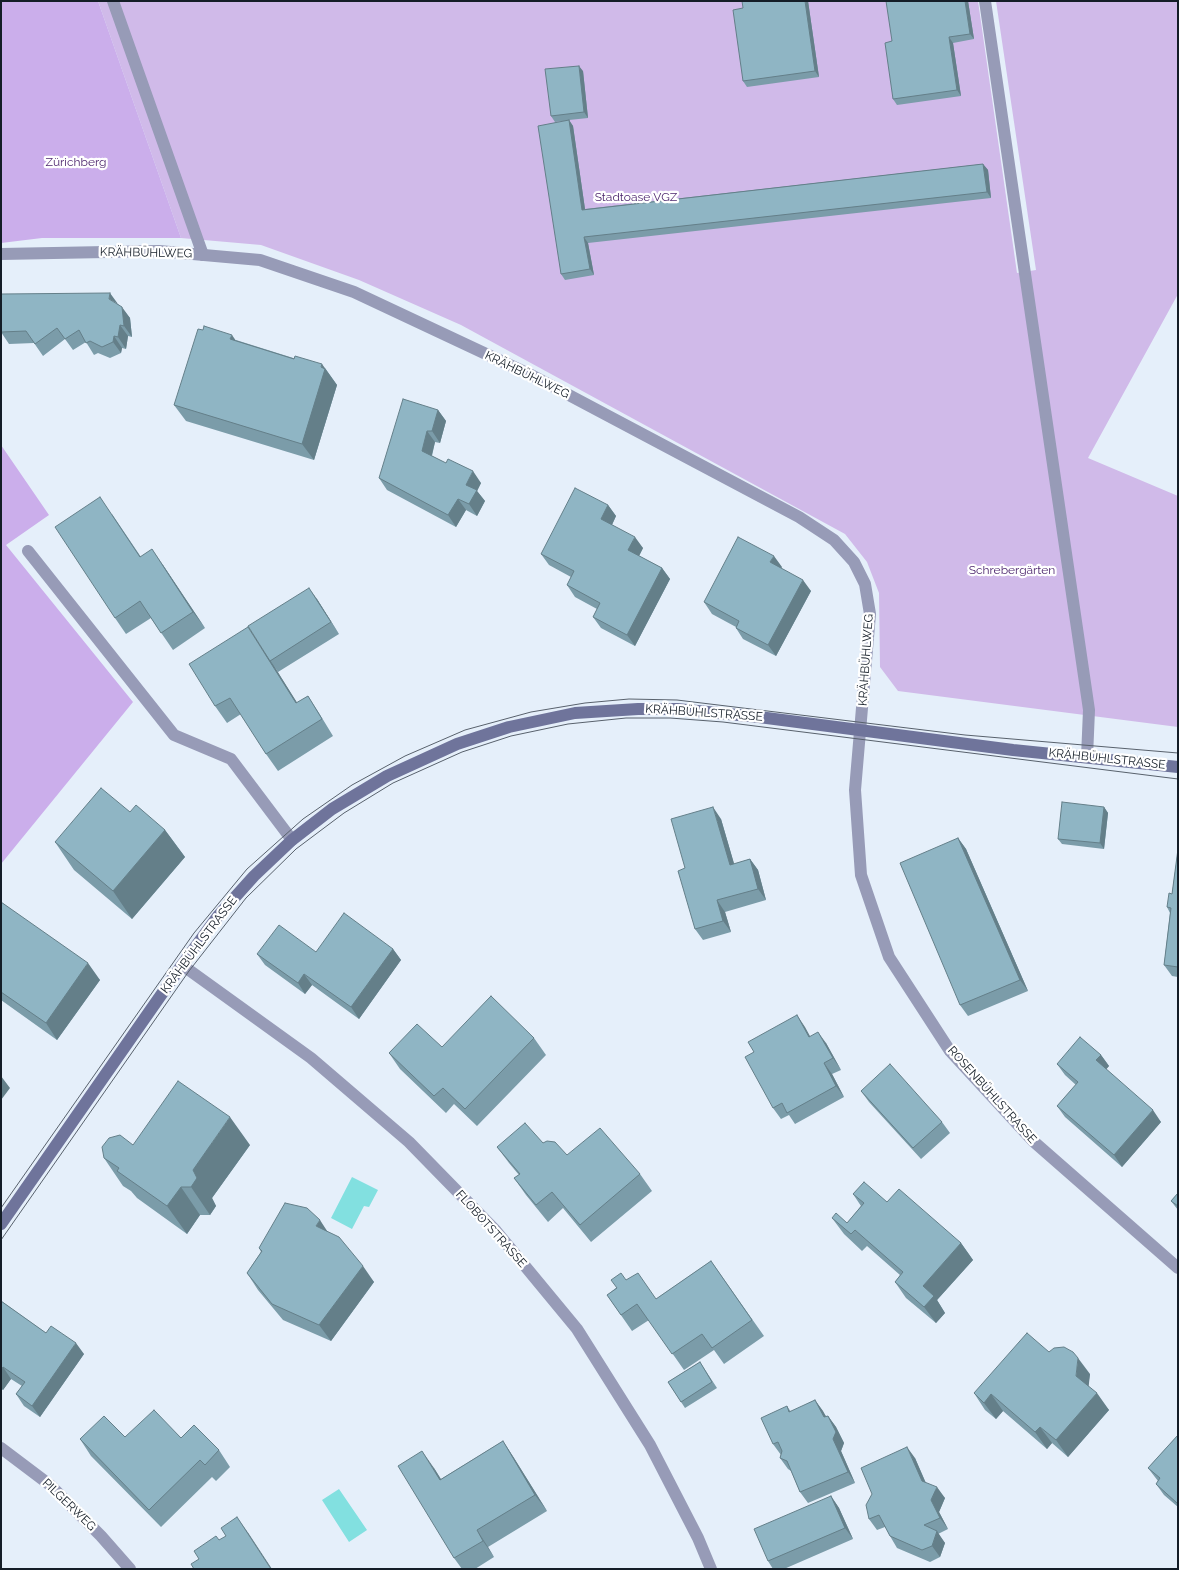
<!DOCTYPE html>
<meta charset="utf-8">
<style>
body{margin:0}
#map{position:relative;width:1179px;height:1570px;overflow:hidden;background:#e5effa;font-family:Raleway,sans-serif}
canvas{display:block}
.frame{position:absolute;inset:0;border:2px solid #141d27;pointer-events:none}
</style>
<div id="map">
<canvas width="1179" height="1570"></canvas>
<div class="frame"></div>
</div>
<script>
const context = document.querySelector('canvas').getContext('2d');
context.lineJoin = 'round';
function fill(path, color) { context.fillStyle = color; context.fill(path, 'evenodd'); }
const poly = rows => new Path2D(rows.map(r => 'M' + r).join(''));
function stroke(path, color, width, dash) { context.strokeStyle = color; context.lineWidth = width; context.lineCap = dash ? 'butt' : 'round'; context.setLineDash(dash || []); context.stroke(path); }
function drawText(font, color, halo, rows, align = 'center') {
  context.font = font + ' Raleway,sans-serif'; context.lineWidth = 4.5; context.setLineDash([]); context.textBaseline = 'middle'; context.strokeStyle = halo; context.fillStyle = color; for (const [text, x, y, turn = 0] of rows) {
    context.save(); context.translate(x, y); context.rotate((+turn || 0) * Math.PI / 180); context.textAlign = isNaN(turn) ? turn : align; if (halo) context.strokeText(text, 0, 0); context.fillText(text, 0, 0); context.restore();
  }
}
const green = poly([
 [98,1,978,1,1017,273,1036,270,996,1,1178,1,1178,294,1088,458,1178,496,1178,727,898,691,880,667,879,593,867,562,845,534,461,325,359,280,261,245,181,238]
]);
const forest = poly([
 [1,1,98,1,181,238,42,238,1,243],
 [1,445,49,515,6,545,133,702,1,864]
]);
const water = poly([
 [352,1177,378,1190,369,1207,364,1206,352,1229,331,1218],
 [339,1489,367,1530,349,1542,322,1500]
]);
const lane = poly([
 [113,1,203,255],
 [985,1,1089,710,1087,757],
 [28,551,174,735,231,759,292,840]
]);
const street = poly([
 [1,254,159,251,260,260,354,292,533,376,799,517,834,540,854,562,865,584,870,614,855,790,861,875,889,957,950,1051,1033,1141,1178,1268],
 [182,965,311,1058,409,1142,496,1231,577,1329,650,1445,698,1538,711,1569],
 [1,1448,50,1485,101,1536,130,1569]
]);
const secondary = poly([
 [1,1224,182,965,218,916,254,876,292,840,332,809,387,776,457,744,509,727,575,713,638,709,677,709,759,717,1013,750,1178,767]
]);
const tram = poly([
 [1,1208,194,933,247,869,303,819,352,785,405,756,465,730,531,712,585,703,629,699,677,700,965,735,1178,753],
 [1,1240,189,971,246,898,296,849,344,813,393,783,462,752,511,736,568,724,626,718,670,718,723,722,1178,779]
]);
const wall = poly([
 [808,1,819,77,747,87,743,81],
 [968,1,974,39,953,43,961,96,897,105,893,99,892,41],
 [583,71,588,118,569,120,573,126,585,209,983,164,988,170,991,198,588,243,594,275,565,280,561,274,565,121,555,122,551,116],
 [118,304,130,318,132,337,128,336,126,349,122,348,121,353,110,358,98,353,94,355,86,342,73,350,65,339,43,356,34,343,9,344,1,332],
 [236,340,325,368,337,385,314,460,186,421,174,405],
 [438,410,446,421,440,443,435,442,432,456,481,483,477,491,485,501,477,516,466,510,456,527,387,490,379,478],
 [608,505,616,516,612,525,643,548,639,556,662,568,670,579,635,646,601,628,593,617,597,609,575,597,567,585,571,577,549,565,541,554],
 [112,514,141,557,163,565,205,628,173,650,151,618,126,634,115,618],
 [782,567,781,568,811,591,776,656,743,639,736,628,736,627,712,614,704,602],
 [317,599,339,634,278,672,274,666,297,703,308,696,319,713,333,736,278,771,266,754,241,714,227,723,215,706],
 [1104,807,1108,813,1104,849,1062,844,1058,839],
 [130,812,165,830,185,857,132,919,74,870,55,842],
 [721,819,734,864,750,859,758,870,766,900,725,912,731,932,703,940,695,929,685,868],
 [958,838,966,849,1028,991,968,1016,960,1005],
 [1178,849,1178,977,1172,976,1164,965,1170,913,1167,907,1172,894],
 [1,902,100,980,57,1040,1,1000],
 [393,949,401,960,359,1019,312,985,305,994,265,965,257,954,316,952],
 [797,1015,810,1037,826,1043,841,1070,832,1074,844,1097,795,1124,789,1115,781,1119,773,1108,754,1052],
 [534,1038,546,1055,477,1126,454,1104,446,1113,400,1069,389,1053],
 [1101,1055,1109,1066,1106,1069,1161,1122,1122,1167,1065,1117,1057,1106,1076,1085,1065,1075,1057,1064],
 [861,1091,942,1122,950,1133,921,1159,869,1102],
 [543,1143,567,1155,640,1174,652,1191,591,1242,563,1208,548,1222,526,1195,514,1178,519,1175,509,1163,497,1147],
 [133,1145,250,1145,212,1198,216,1206,210,1215,200,1215,187,1234,137,1198,131,1191,123,1186,104,1158],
 [1178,1193,1178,1210,1171,1201],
 [853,1194,887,1202,961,1243,973,1260,937,1300,945,1313,936,1323,906,1298,895,1282,900,1275,867,1246,862,1251,844,1234,832,1218,847,1223,861,1206],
 [328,1232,374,1282,331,1341,283,1320,258,1290,247,1273,261,1252,259,1248],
 [711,1261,764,1336,724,1364,714,1350,684,1370,649,1320,632,1331,607,1295,626,1280,656,1299],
 [1,1301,46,1333,84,1354,40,1417,24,1406,16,1394,22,1386,11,1379,3,1390,1,1389],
 [700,1362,717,1388,685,1408,668,1382],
 [1090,1374,1088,1386,1109,1410,1068,1457,1052,1443,1047,1449,1003,1411,996,1419,985,1410,974,1393],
 [815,1400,826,1416,828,1416,836,1427,844,1443,841,1451,855,1483,808,1503,800,1492,791,1471,788,1469,780,1458,781,1455,773,1444,787,1406,791,1412],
 [1178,1435,1178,1507,1164,1495,1156,1484,1158,1481,1148,1468],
 [125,1437,181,1438,219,1450,230,1467,216,1481,212,1477,161,1527,91,1456,80,1439],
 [503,1441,514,1458,547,1511,488,1547,494,1557,475,1569,462,1569,454,1558,434,1468,441,1479],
 [915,1458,926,1483,945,1498,939,1512,948,1529,938,1534,945,1543,940,1557,930,1562,897,1548,890,1536,885,1527,877,1530,869,1519],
 [831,1496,839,1508,853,1539,784,1569,773,1569,768,1561]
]);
const shadedWall = poly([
 [805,1,808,1,819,77,815,71],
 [965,1,968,1,974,39,970,34],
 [949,37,953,43,961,96,957,90],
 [579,66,583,71,588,118,584,112],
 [569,120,573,126,586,216,582,210],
 [983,164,988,170,991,198,987,192],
 [584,237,588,243,594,275,590,269],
 [110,293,118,304,109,299],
 [122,307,130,318,132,337,124,326],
 [120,325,128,336,126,349,118,337],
 [232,335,243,351,230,339],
 [114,336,122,348,121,353,113,342],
 [322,364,337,385,314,460,302,444],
 [438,410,446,421,440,443,432,431],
 [427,431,435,442,430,462,422,451],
 [473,471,481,483,477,491,485,501,477,516,469,504,466,485],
 [458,499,466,510,456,527,448,515],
 [608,505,616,516,609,531,601,519],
 [635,537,643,548,636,562,628,550],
 [152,549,163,565,205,628,193,612],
 [774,556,782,567,778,574,770,562],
 [662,568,670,579,635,646,627,635],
 [803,580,811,591,776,656,768,645],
 [309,588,317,599,339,634,331,622],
 [248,627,274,666,308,720,296,703],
 [713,807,721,819,738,877,730,865],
 [1104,807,1108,813,1104,849,1100,843],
 [165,830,185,857,132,919,113,891],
 [958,838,966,849,1028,991,1020,980],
 [750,859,758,870,766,900,758,889],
 [717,900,725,912,731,932,723,921],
 [393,949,401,960,359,1019,351,1007],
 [88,963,100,980,57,1040,46,1023],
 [304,974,312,985,305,994,298,983],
 [797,1015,805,1027,817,1049,809,1037],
 [818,1032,826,1043,841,1070,833,1058],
 [1101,1055,1109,1066,1104,1072,1096,1060],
 [824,1063,832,1074,844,1097,836,1086],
 [1,1076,10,1088,1,1100],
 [1153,1110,1161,1122,1122,1167,1114,1155],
 [230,1117,250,1145,212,1198,216,1206,210,1215,191,1187,193,1170],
 [181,1187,200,1215,187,1234,167,1206],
 [320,1220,331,1237,316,1226],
 [961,1243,973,1260,937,1300,945,1313,936,1323,924,1307,923,1286],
 [363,1266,374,1282,331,1341,319,1325],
 [76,1343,84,1354,40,1417,32,1406],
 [1078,1358,1090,1374,1088,1392,1076,1376],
 [3,1367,11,1379,3,1390,1,1387,1,1370],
 [1097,1393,1109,1410,1068,1457,1056,1440],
 [991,1394,1003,1411,996,1419,984,1403],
 [815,1400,823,1411,832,1429,824,1417],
 [828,1416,836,1427,844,1443,841,1451,855,1483,848,1472,833,1439],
 [1040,1427,1052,1443,1047,1449,1035,1432],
 [503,1441,514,1458,547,1511,535,1495],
 [907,1447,915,1458,930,1493,922,1481],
 [422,1451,434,1468,451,1496,440,1480],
 [937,1487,945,1498,939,1512,948,1529,940,1518,931,1500],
 [831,1496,839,1508,853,1539,845,1528],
 [237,1517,249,1534,272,1569,271,1569],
 [477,1530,488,1547,494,1557,483,1541],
 [937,1531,945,1543,940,1557,932,1546]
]);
const building = poly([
 [742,1,805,1,815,71,743,81,733,10,743,8,742,1],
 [886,1,965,1,970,34,949,37,957,90,893,99,885,43,892,41,886,1],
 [579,66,584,112,551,116,545,69,579,66],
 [569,120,582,210,983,164,987,192,584,237,590,269,561,274,538,126,569,120],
 [110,293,109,299,122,307,124,326,120,325,118,337,114,336,113,342,102,347,90,341,86,343,79,330,65,339,57,328,35,344,26,331,1,332,1,294,110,293],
 [204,326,232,335,230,339,294,359,295,356,322,364,321,367,325,369,302,444,174,405,198,329,203,330,204,326],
 [403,399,438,410,432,431,427,431,422,451,446,463,448,459,473,471,466,485,477,490,469,504,458,499,448,515,379,478,403,399],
 [575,488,608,505,601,519,635,537,628,550,662,568,627,635,593,617,600,603,567,585,574,571,541,554,575,488],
 [100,497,140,557,152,549,193,612,161,633,140,601,115,618,55,527,100,497],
 [738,537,774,556,770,562,803,580,768,645,736,628,739,621,704,602,738,537],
 [309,588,331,622,270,661,248,626,309,588],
 [248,627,296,703,308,696,322,719,266,754,230,698,215,706,189,664,248,627],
 [101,788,130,812,136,805,165,830,113,891,55,842,101,788],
 [1062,802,1104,807,1100,843,1058,839,1062,802],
 [713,807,730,865,750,859,758,889,717,900,723,921,695,929,678,871,685,868,671,819,713,807],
 [958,838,1020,980,960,1005,900,863,958,838],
 [1178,849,1178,967,1164,965,1171,908,1167,907,1169,893,1172,894,1178,849],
 [1,902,88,963,46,1023,1,992,1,902],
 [344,913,393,949,351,1007,304,974,298,983,257,954,279,925,316,952,344,913],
 [491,996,534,1038,465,1109,443,1088,434,1096,389,1053,417,1024,442,1047,491,996],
 [797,1015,809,1037,818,1032,833,1058,824,1063,836,1086,787,1113,782,1103,773,1108,745,1057,754,1052,748,1042,797,1015],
 [1080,1037,1101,1055,1096,1060,1153,1110,1114,1155,1057,1106,1078,1082,1057,1064,1080,1037],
 [890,1064,942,1122,913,1148,861,1091,890,1064],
 [178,1081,230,1117,193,1170,197,1178,191,1187,181,1187,167,1206,117,1171,119,1168,104,1158,102,1147,109,1138,120,1135,133,1145,178,1081],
 [525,1123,543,1143,547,1141,555,1142,567,1155,600,1128,640,1174,580,1225,552,1192,536,1205,514,1178,520,1174,497,1147,525,1123],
 [864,1182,887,1202,899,1189,961,1243,923,1286,934,1296,924,1307,895,1282,903,1272,855,1230,851,1234,832,1218,836,1213,847,1223,864,1203,853,1194,864,1182],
 [1178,1193,1178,1206,1171,1201,1178,1193],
 [285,1203,307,1208,320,1220,316,1226,339,1237,363,1266,319,1325,272,1304,247,1273,262,1251,259,1248,285,1203],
 [711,1261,752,1320,712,1348,702,1334,672,1354,637,1304,621,1315,607,1295,617,1288,611,1280,621,1273,626,1280,638,1273,656,1299,711,1261],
 [1,1301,46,1333,51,1326,76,1343,32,1406,16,1394,25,1382,3,1367,1,1370,1,1301],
 [1027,1333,1049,1352,1054,1348,1064,1347,1073,1352,1078,1358,1076,1376,1097,1393,1056,1440,1040,1427,1035,1432,991,1394,984,1403,974,1393,1027,1333],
 [700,1362,712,1382,681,1402,668,1382,700,1362],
 [815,1400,824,1417,828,1416,836,1432,833,1439,848,1472,800,1492,787,1461,780,1458,782,1451,778,1442,773,1444,761,1418,787,1406,789,1412,815,1400],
 [154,1410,181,1438,194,1425,219,1450,205,1465,200,1460,149,1510,80,1439,104,1416,125,1437,154,1410],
 [1178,1435,1178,1503,1177,1503,1156,1484,1160,1478,1148,1468,1178,1435],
 [503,1441,535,1495,477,1530,483,1541,454,1558,398,1466,422,1451,440,1480,503,1441],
 [907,1447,922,1481,937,1487,931,1500,940,1518,924,1525,937,1531,932,1546,922,1550,890,1536,879,1515,869,1519,866,1505,872,1494,861,1468,907,1447],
 [831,1496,845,1528,768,1561,754,1529,831,1496],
 [237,1517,271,1569,194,1569,191,1564,199,1559,194,1551,216,1536,219,1540,226,1536,221,1528,237,1517]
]);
const parkNames = [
 ["Zürichberg",76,162],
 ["Stadtoase VGZ",636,197],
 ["Schrebergärten",1012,570]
];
const streetNames = [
 ["KRÄHBÜHLWEG",146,253,1],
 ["KRÄHBÜHLWEG",527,375,26],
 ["KRÄHBÜHLWEG",866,660,-86],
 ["KRÄHBÜHLSTRASSE",704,713,4],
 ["KRÄHBÜHLSTRASSE",1107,759,6],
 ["KRÄHBÜHLSTRASSE",199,945,-53],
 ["ROSENBÜHLSTRASSE",992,1095,48],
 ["FLOBOTSTRASSE",491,1229,48],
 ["PILGERWEG",69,1505,44]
];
fill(green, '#d0bae9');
fill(forest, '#cbaeeb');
fill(water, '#82e0e0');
stroke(lane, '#979bb7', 12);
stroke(street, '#979bb7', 12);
stroke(secondary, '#6f749b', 12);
stroke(tram, '#58616c', 1);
fill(wall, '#7b9ca9');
fill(shadedWall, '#647f89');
fill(building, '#8fb5c4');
stroke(building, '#647f89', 1);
drawText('12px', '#4c266d', '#fff', parkNames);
drawText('12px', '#141d27', '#fff', streetNames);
</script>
